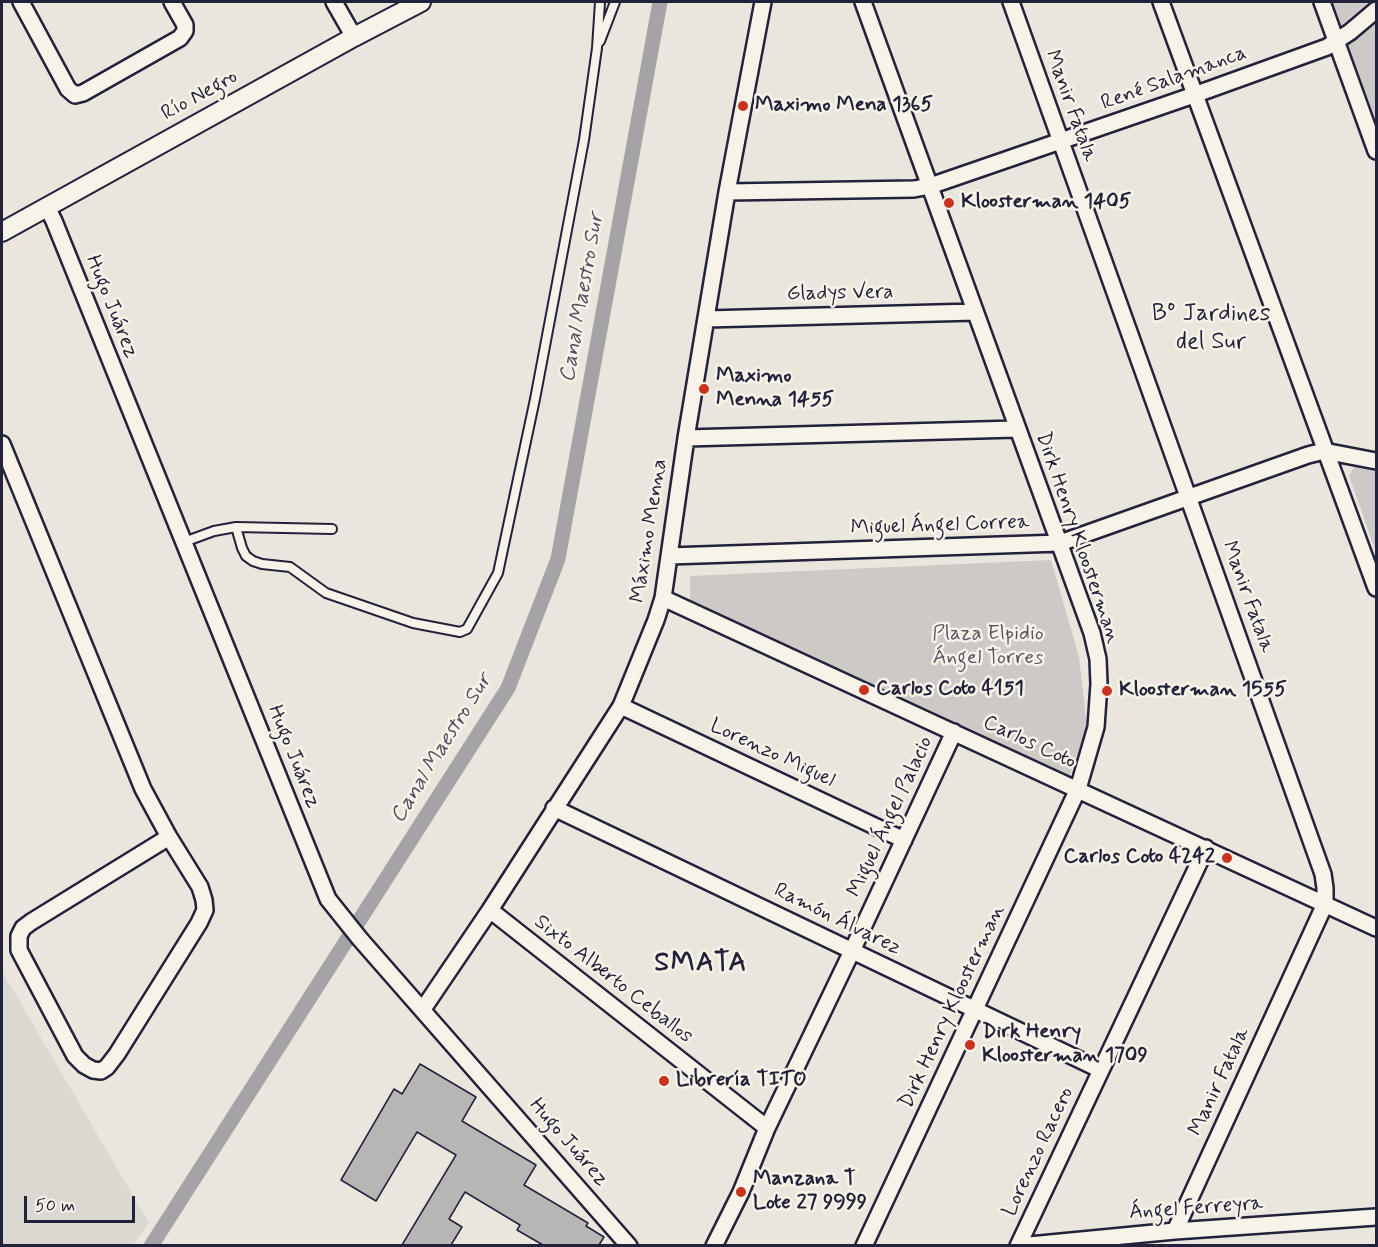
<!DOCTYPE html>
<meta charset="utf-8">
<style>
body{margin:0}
#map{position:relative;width:1378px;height:1247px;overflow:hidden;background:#eae6de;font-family:Mynerve,sans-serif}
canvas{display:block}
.frame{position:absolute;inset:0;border:3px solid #22223b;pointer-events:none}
.scale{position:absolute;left:24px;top:1196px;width:111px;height:27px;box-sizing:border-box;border:3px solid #22223b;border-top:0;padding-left:8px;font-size:18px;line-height:21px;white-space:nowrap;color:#22223b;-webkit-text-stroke:4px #f7f3e8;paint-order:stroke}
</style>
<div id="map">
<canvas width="1378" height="1247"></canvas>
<div class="frame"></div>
<div class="scale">50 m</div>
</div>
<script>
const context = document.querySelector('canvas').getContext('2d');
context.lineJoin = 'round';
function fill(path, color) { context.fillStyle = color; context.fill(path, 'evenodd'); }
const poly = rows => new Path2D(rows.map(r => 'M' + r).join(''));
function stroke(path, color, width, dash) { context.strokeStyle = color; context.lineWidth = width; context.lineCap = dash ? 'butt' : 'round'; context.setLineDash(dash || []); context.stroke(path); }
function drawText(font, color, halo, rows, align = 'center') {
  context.font = font + ' Mynerve,sans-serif'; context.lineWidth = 5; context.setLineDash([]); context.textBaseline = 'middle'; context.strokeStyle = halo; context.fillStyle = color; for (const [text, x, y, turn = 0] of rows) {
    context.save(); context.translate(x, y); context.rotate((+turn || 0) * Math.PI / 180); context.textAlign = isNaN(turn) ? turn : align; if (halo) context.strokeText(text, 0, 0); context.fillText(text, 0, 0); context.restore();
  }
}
const built = poly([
 [2,971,149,1223,133,1245,2,1245]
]);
const green = poly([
 [1328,2,1369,2,1338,28],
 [1376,20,1376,120,1346,44],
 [1354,467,1376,472,1376,552,1349,476],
 [1051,560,1079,657,1087,726,1068,780,690,601,690,576]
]);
const canal = poly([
 [151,1246,508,688,558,559,660,2]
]);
const building = poly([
 [420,1064,476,1097,462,1121,536,1165,524,1185,588,1223,586,1226,604,1237,599,1245,543,1245,517,1230,520,1225,465,1192,449,1219,462,1227,451,1245,402,1245,456,1155,417,1132,376,1201,341,1180,394,1089,402,1094,420,1064]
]);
const service = poly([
 [600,41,615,2],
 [236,527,242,548,246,556,253,561,262,564,290,567,326,593,413,623,460,632,467,629,498,573,535,399,584,140,597,48,600,2],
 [184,542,214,531,236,527,332,529]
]);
const minor = poly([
 [21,2,68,89,75,95,83,93,180,38,185,31,185,25,172,2],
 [334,2,354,37],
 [863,2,1092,633,1098,659,1099,684,1096,727,1078,789,864,1246],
 [1011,2,1323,874,1325,888,1325,904,1175,1231],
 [1161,2,1376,588],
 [1322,2,1376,151],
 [727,192,914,189,930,186,1194,95,1327,47,1350,32,1376,10],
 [47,207,54,221,328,899,360,939,629,1246],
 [706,319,975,312],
 [686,438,1016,429],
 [2,444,143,789,169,837,200,887,204,900,205,910,199,923,117,1054,107,1067,101,1071,93,1070,84,1065,75,1056,19,950,19,936,23,928,31,922,169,837],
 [669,556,1060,543,1308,455,1324,451,1376,461],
 [663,598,1376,928],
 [621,706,904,840],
 [554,808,1101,1070],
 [490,910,767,1128],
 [423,1009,490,910,621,706,656,620,663,598,686,438,727,192,763,2],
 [714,1246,741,1192,767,1128,852,951,954,732],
 [1018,1246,1206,848],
 [1019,1246,1175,1231,1376,1217]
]);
const tertiary = poly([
 [2,232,354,37,421,2]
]);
const markers = [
 [743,106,6,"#c8321e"],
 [949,203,6,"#c8321e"],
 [704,389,6,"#c8321e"],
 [864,690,6,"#c8321e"],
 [1107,691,6,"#c8321e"],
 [1227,858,6,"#c8321e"],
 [970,1045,6,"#c8321e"],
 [664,1081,6,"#c8321e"],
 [741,1192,6,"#c8321e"]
];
const streetNames = [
 ["René Salamanca",1174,79,-20],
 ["Río Negro",200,96,-29],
 ["Manir Fatala",1070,106,70],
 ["Gladys Vera",840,294,-1],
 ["Hugo Juárez",111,307,68],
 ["Miguel Ángel Correa",940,526,-2],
 ["Máximo Menna",650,531,-81],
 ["Dirk Henry Kloosterman",1077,538,71],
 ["Manir Fatala",1247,597,70],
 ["Carlos Coto",1029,743,25],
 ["Lorenzo Miguel",772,754,25],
 ["Hugo Juárez",293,757,68],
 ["Miguel Ángel Palacio",891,817,-65],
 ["Ramón Álvarez",837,920,26],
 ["Sixto Alberto Ceballos",613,980,38],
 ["Dirk Henry Kloosterman",953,1007,-65],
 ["Manir Fatala",1220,1082,-65],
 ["Hugo Juárez",568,1143,49],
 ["Lorenzo Racero",1039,1152,-65],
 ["Ángel Ferreyra",1196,1209,-4]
];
const poiNames = [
 ["Maximo Mena 1365",755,106],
 ["Kloosterman 1405",961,203],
 ["Maximo",716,377],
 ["Menna 1455",716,401],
 ["Carlos Coto 4151",876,690],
 ["Kloosterman 1555",1119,691],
 ["Carlos Coto 4242",1215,858,"right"],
 ["Dirk Henry",982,1033],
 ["Kloosterman 1709",982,1057],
 ["Librería TITO",676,1081],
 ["Manzana T",753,1180],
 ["Lote 27 9999",753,1204]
];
const parkNames = [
 ["Plaza Elpidio",988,635],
 ["Ángel Torres",988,659]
];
const waterNames = [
 ["Canal Maestro Sur",583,298,-80],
 ["Canal Maestro Sur",442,749,-58]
];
const quarterNames = [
 ["Bº Jardines",1211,315],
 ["del Sur",1211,343]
];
const districtNames = [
 ["SMATA",701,964]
];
fill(built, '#dbd8d2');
fill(green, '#cdc9c6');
stroke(canal, '#a6a3a6', 15);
fill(building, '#b8b6b5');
stroke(building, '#22223b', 1.5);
stroke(service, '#22223b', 12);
stroke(minor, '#22223b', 20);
stroke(tertiary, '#22223b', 22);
stroke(service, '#f7f3e8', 8);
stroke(minor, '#f7f3e8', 15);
stroke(tertiary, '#f7f3e8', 18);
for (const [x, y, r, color] of markers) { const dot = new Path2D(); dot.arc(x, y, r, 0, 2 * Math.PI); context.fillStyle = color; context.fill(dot); stroke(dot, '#f7f3e8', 2); }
drawText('21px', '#22223b', '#f7f3e8', streetNames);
drawText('bold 21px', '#22223b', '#f7f3e8', poiNames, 'left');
drawText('21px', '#555465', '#f7f3e8', parkNames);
drawText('italic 22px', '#504f60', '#f7f3e8', waterNames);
drawText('24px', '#22223b', '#f7f3e8', quarterNames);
context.letterSpacing = '1.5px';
drawText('bold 27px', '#22223b', '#f7f3e8', districtNames);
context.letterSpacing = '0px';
</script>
